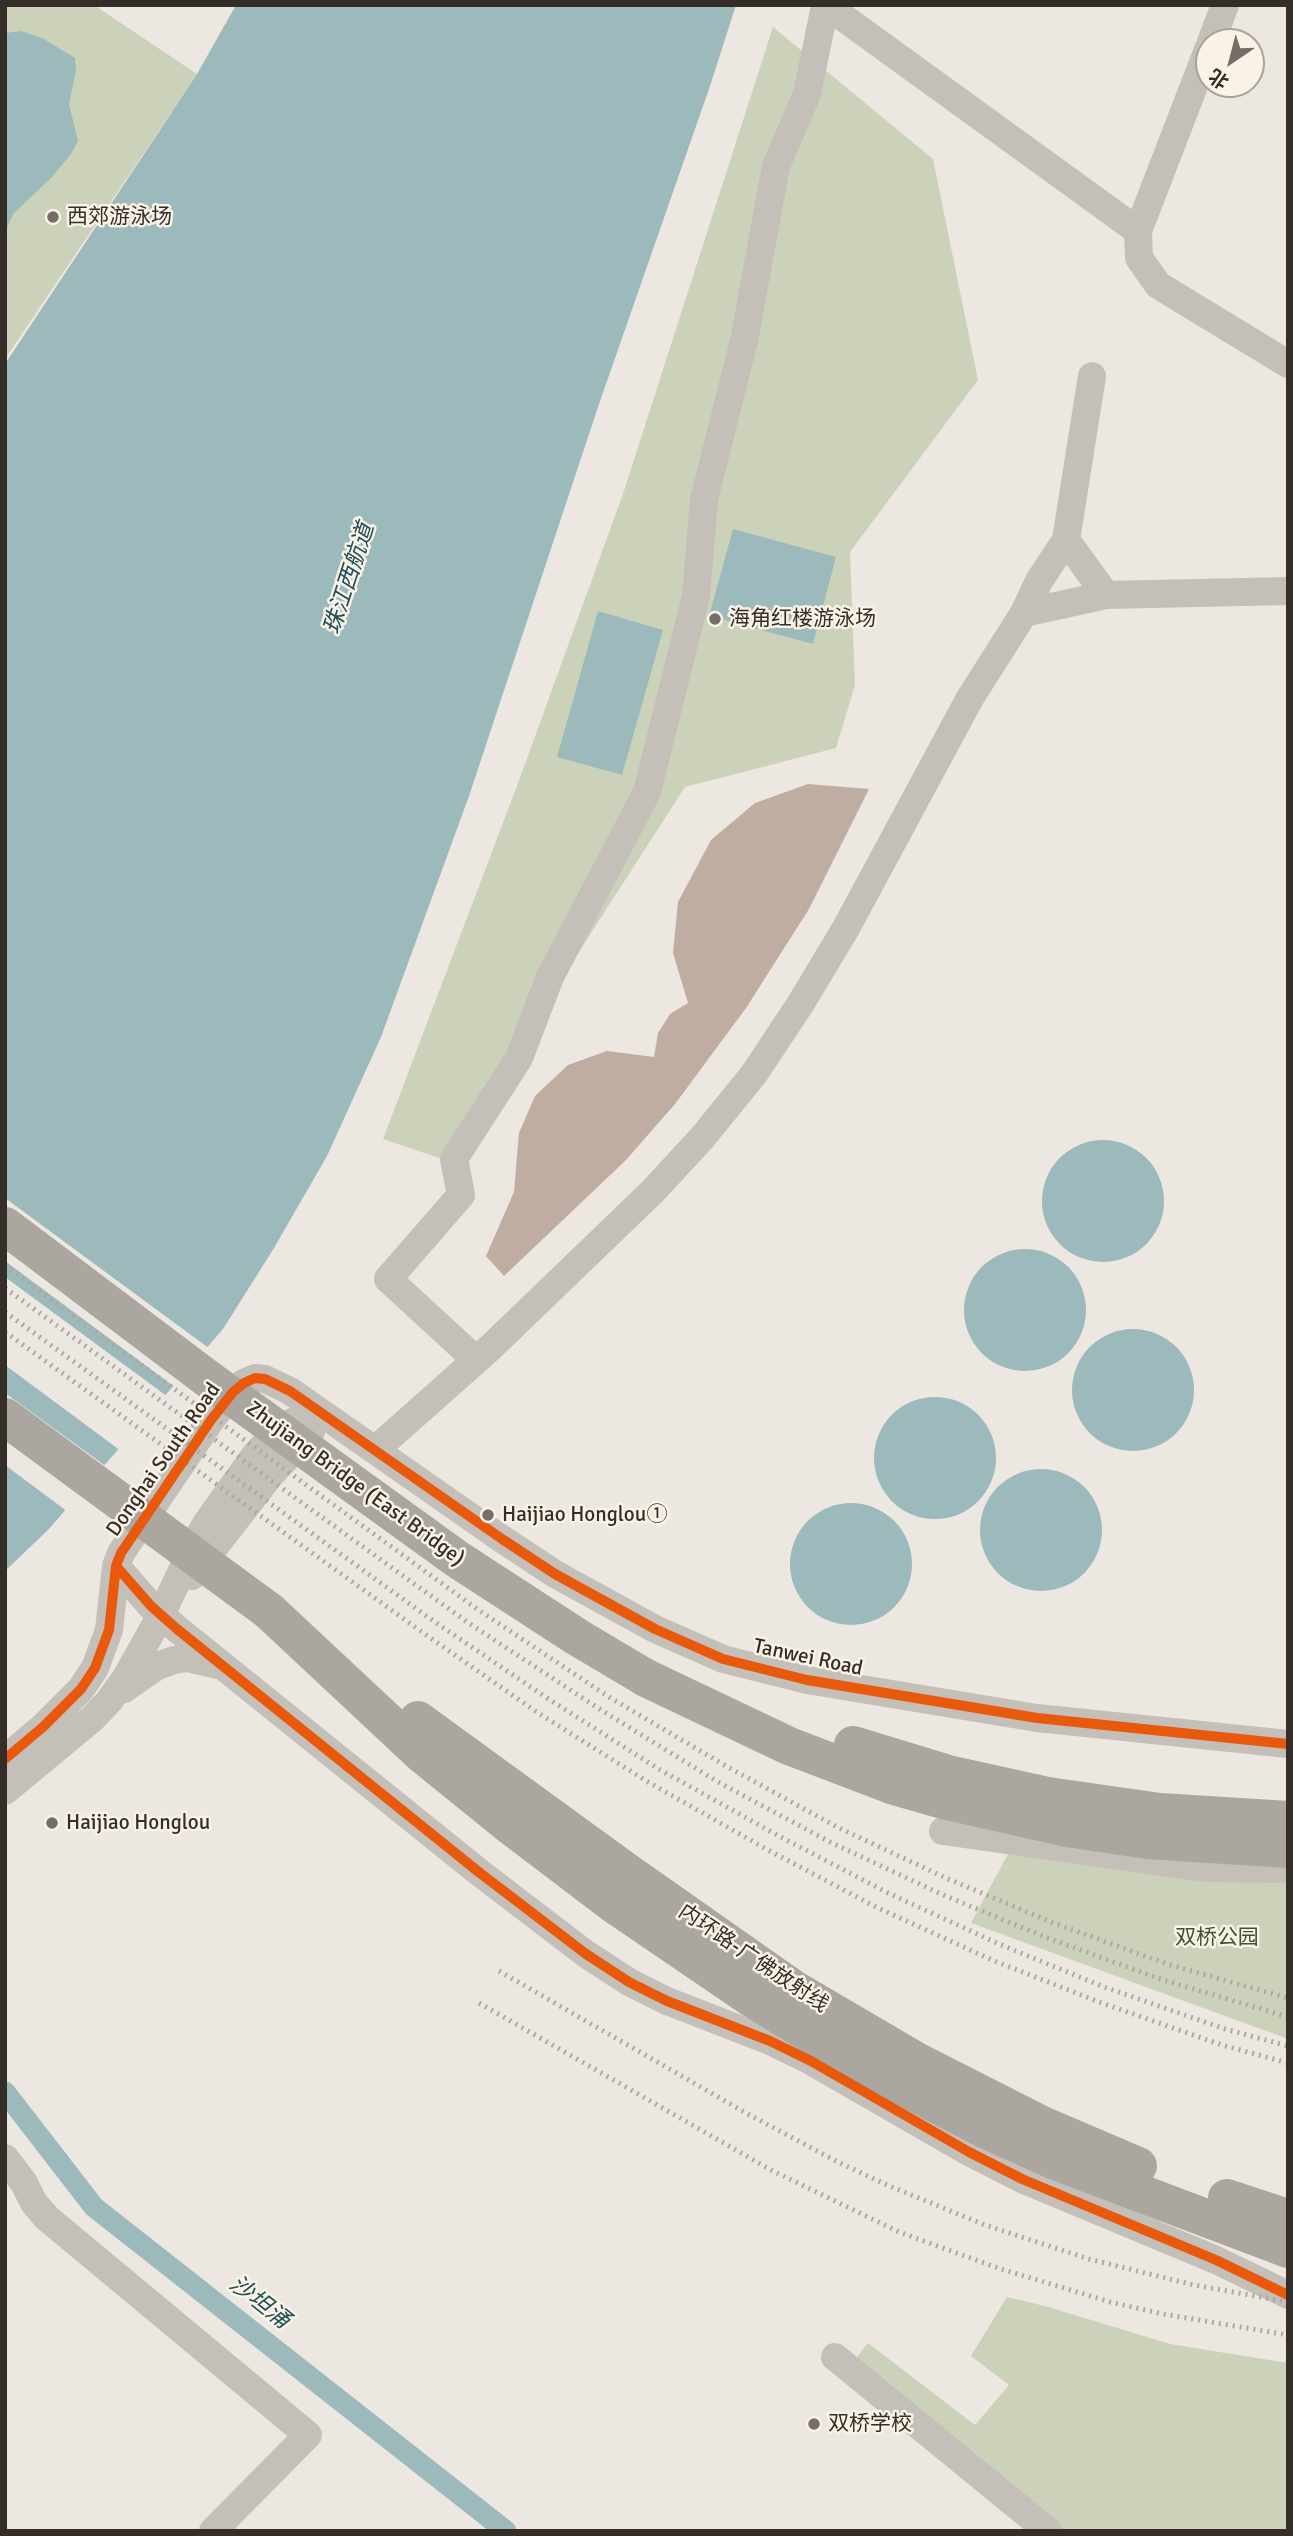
<!DOCTYPE html>
<meta charset="utf-8">
<style>
body{margin:0}
#map{position:relative;width:1293px;height:2536px;overflow:hidden;background:#ece7e0;font-family:Signika,"Noto Sans SC",sans-serif}
canvas{display:block}
.frame{position:absolute;inset:0;border:7px solid #352d27;pointer-events:none}
.north{position:absolute;left:1195px;top:28px;width:70px;height:70px;box-sizing:border-box;background:#f9f2e7;border:2px solid #aba39a;border-radius:50%;rotate:215deg;font-size:19px;font-weight:700;line-height:28px;text-align:center;color:#352d27}
.north::after{content:'';display:block;margin:auto;width:24px;height:32px;background:#756e68;clip-path:polygon(50% 0,100% 100%,50% 72%,0 100%)}
</style>
<div id="map">
<canvas width="1293" height="2536"></canvas>
<div class="frame"></div>
<div class="north">北</div>
</div>
<script>
const context = document.querySelector('canvas').getContext('2d');
context.lineJoin = 'round';
function fill(path, color) { context.fillStyle = color; context.fill(path, 'evenodd'); }
const poly = rows => new Path2D(rows.map(r => 'M' + r).join(''));
function stroke(path, color, width, dash) { context.strokeStyle = color; context.lineWidth = width; context.lineCap = dash ? 'butt' : 'round'; context.setLineDash(dash || []); context.stroke(path); }
function drawText(font, color, halo, rows, align = 'center') {
  context.font = font + ' Signika,"Noto Sans SC",sans-serif'; context.lineWidth = 5; context.setLineDash([]); context.textBaseline = 'middle'; context.strokeStyle = halo; context.fillStyle = color; for (const [text, x, y, turn = 0] of rows) {
    context.save(); context.translate(x, y); context.rotate((+turn || 0) * Math.PI / 180); context.textAlign = isNaN(turn) ? turn : align; if (halo) context.strokeText(text, 0, 0); context.fillText(text, 0, 0); context.restore();
  }
}
const green = poly([
 [5,5,94,5,197,74,5,359],
 [773,27,933,159,978,380,850,552,855,685,836,748,685,787,445,1160,383,1139,517,786,623,494],
 [1008,1854,1288,1868,1288,2039,971,1923],
 [1007,2297,1045,2306,1170,2344,1288,2363,1288,2531,1060,2531,854,2361,868,2343,975,2425,1009,2385,971,2356]
]);
const water = poly([
 [236,5,736,5,710,86,598,407,469,796,381,1037,327,1156,274,1248,223,1329,48,1530,5,1571,5,364,197,74],
 [21,31,42,38,75,58,76,71,69,104,78,141,71,154,51,178,13,214,5,233,5,33],
 [733,529,836,557,813,644,709,616],
 [598,611,663,630,622,775,557,757],
 '1042 1201a61 61 0 1 1 122 0a61 61 0 1 1-122 0Z',
 '964 1310a61 61 0 1 1 122 0a61 61 0 1 1-122 0Z',
 '1072 1390a61 61 0 1 1 122 0a61 61 0 1 1-122 0Z',
 '874 1458a61 61 0 1 1 122 0a61 61 0 1 1-122 0Z',
 '980 1530a61 61 0 1 1 122 0a61 61 0 1 1-122 0Z',
 '790 1564a61 61 0 1 1 122 0a61 61 0 1 1-122 0Z'
]);
const pier = poly([
 [5,1198,210,1349,176,1388,5,1261],
 [5,1277,168,1397,121,1451,5,1365],
 [5,1393,107,1467,68,1512,5,1465]
]);
const canal = poly([
 [5,2092,94,2207,506,2531]
]);
const building = poly([
 [808,784,869,789,809,909,746,1008,675,1104,626,1160,504,1276,486,1256,514,1192,519,1133,535,1096,568,1065,607,1051,654,1057,658,1033,670,1014,688,1003,673,953,678,902,711,840,755,803]
]);
const minor = poly([
 [826,5,1138,231],
 [1211,42,1225,5],
 [1209,47,1138,231,1139,258,1158,285,1288,364],
 [1092,376,1066,540,1106,595],
 [1024,613,1039,581,1066,540],
 [476,1360,388,1279,461,1195,454,1159,519,1058,550,977,647,792,696,596,704,499,744,341,776,166,807,94,825,6],
 [375,1450,491,1347,653,1191,702,1138,754,1074,801,1003,846,928,970,698,1024,613,1106,595,1288,591],
 [116,1566,151,1606,177,1629,480,1873,586,1954,629,1982,667,2001,770,2041,811,2061,969,2152,1022,2179,1216,2260,1288,2295],
 [192,1576,272,1473,311,1432],
 [124,1689,157,1666,174,1660,188,1658,218,1665],
 [5,1759,43,1727,81,1689,95,1668,109,1630,116,1566,121,1553,211,1420,233,1392,244,1383,255,1378,265,1379,290,1391,502,1539,555,1574,655,1629,723,1659,807,1680,1037,1718,1288,1744],
 [5,1791,93,1718,110,1700,125,1679,161,1615,195,1543,206,1524,256,1454,270,1439,294,1421],
 [943,1831,1203,1868,1288,1869],
 [5,2158,24,2183,34,2203,47,2218,308,2435,213,2531],
 [835,2357,1048,2531]
]);
const highway = poly([
 [269,1611,423,1755,507,1823,615,1905,750,1997,857,2063,984,2129,1055,2161,1288,2249],
 [646,1678,789,1746,894,1786,943,1800,1067,1828,1147,1840,1288,1849],
 [418,1720,627,1872,795,1990,916,2061,1042,2125,1138,2166],
 [853,1745,948,1774,1048,1796,1160,1812,1288,1820],
 [1227,2198,1288,2218]
]);
const rail = poly([
 [5,1266,477,1609,609,1697,726,1766,839,1828,946,1878,1051,1922,1167,1964,1288,1998],
 [5,1288,467,1622,601,1710,718,1782,830,1842,941,1894,1045,1937,1163,1980,1288,2017],
 [5,1312,432,1620,544,1696,657,1768,777,1835,888,1893,999,1944,1104,1987,1225,2029,1288,2046],
 [5,1332,422,1632,535,1711,648,1782,768,1850,876,1907,992,1960,1099,2002,1222,2045,1288,2063],
 [499,1971,746,2113,836,2161,887,2185,985,2225,1089,2259,1194,2285,1288,2302],
 [479,2003,771,2170,899,2232,998,2268,1110,2302,1163,2314,1288,2335]
]);
const highwayBridge = poly([
 [5,1226,208,1379,457,1559,577,1637,646,1678],
 [5,1417,269,1611]
]);
const cycleway = poly([
 [116,1566,151,1606,177,1629,480,1873,586,1954,629,1982,667,2001,770,2041,811,2061,969,2152,1022,2179,1216,2260,1288,2295],
 [5,1759,43,1727,81,1689,95,1668,109,1630,116,1566,121,1553,211,1420,233,1392,244,1383,255,1378,265,1379,290,1391,502,1539,555,1574,655,1629,723,1659,807,1680,1037,1718,1288,1744]
]);
const markers = [
 [53,217,7,"#756e68"],
 [715,619,7,"#756e68"],
 [488,1515,7,"#756e68"],
 [52,1823,7,"#756e68"],
 [814,2424,7,"#756e68"]
];
const poiNames = [
 ["西郊游泳场",67,217],
 ["海角红楼游泳场",729,619],
 ["Haijiao Honglou①",502,1515],
 ["Haijiao Honglou",66,1823],
 ["双桥学校",828,2424]
];
const streetNames = [
 ["Donghai South Road",164,1460,-55],
 ["Zhujiang Bridge (East Bridge)",355,1484,36],
 ["Tanwei Road",808,1658,12],
 ["内环路-广佛放射线",753,1959,34]
];
const parkNames = [
 ["双桥公园",1217,1938]
];
const waterNames = [
 ["珠江西航道",350,579,-72],
 ["沙坦涌",259,2303,38]
];
fill(green, '#ccd2ba');
fill(water, '#9cbabc');
fill(pier, '#ece7e0');
stroke(canal, '#9cbabc', 21);
fill(building, '#bfada2');
stroke(minor, '#c5bfb9', 28);
stroke(highway, '#aba69f', 38);
stroke(rail, '#ada8a3', 5, [2, 5]);
stroke(highwayBridge, '#aba69f', 38);
stroke(cycleway, '#e8590c', 10);
for (const [x, y, r, color] of markers) { const dot = new Path2D(); dot.arc(x, y, r, 0, 2 * Math.PI); context.fillStyle = color; context.fill(dot); stroke(dot, '#f9f2e7', 2.5); }
drawText('21px', '#352d27', '#f9f2e7', poiNames, 'left');
drawText('21px', '#352d27', '#f9f2e7', streetNames);
drawText('21px', '#42532c', '#f9f2e7', parkNames);
drawText('italic 23px', '#1e4e56', '#f9f2e7', waterNames);
</script>
